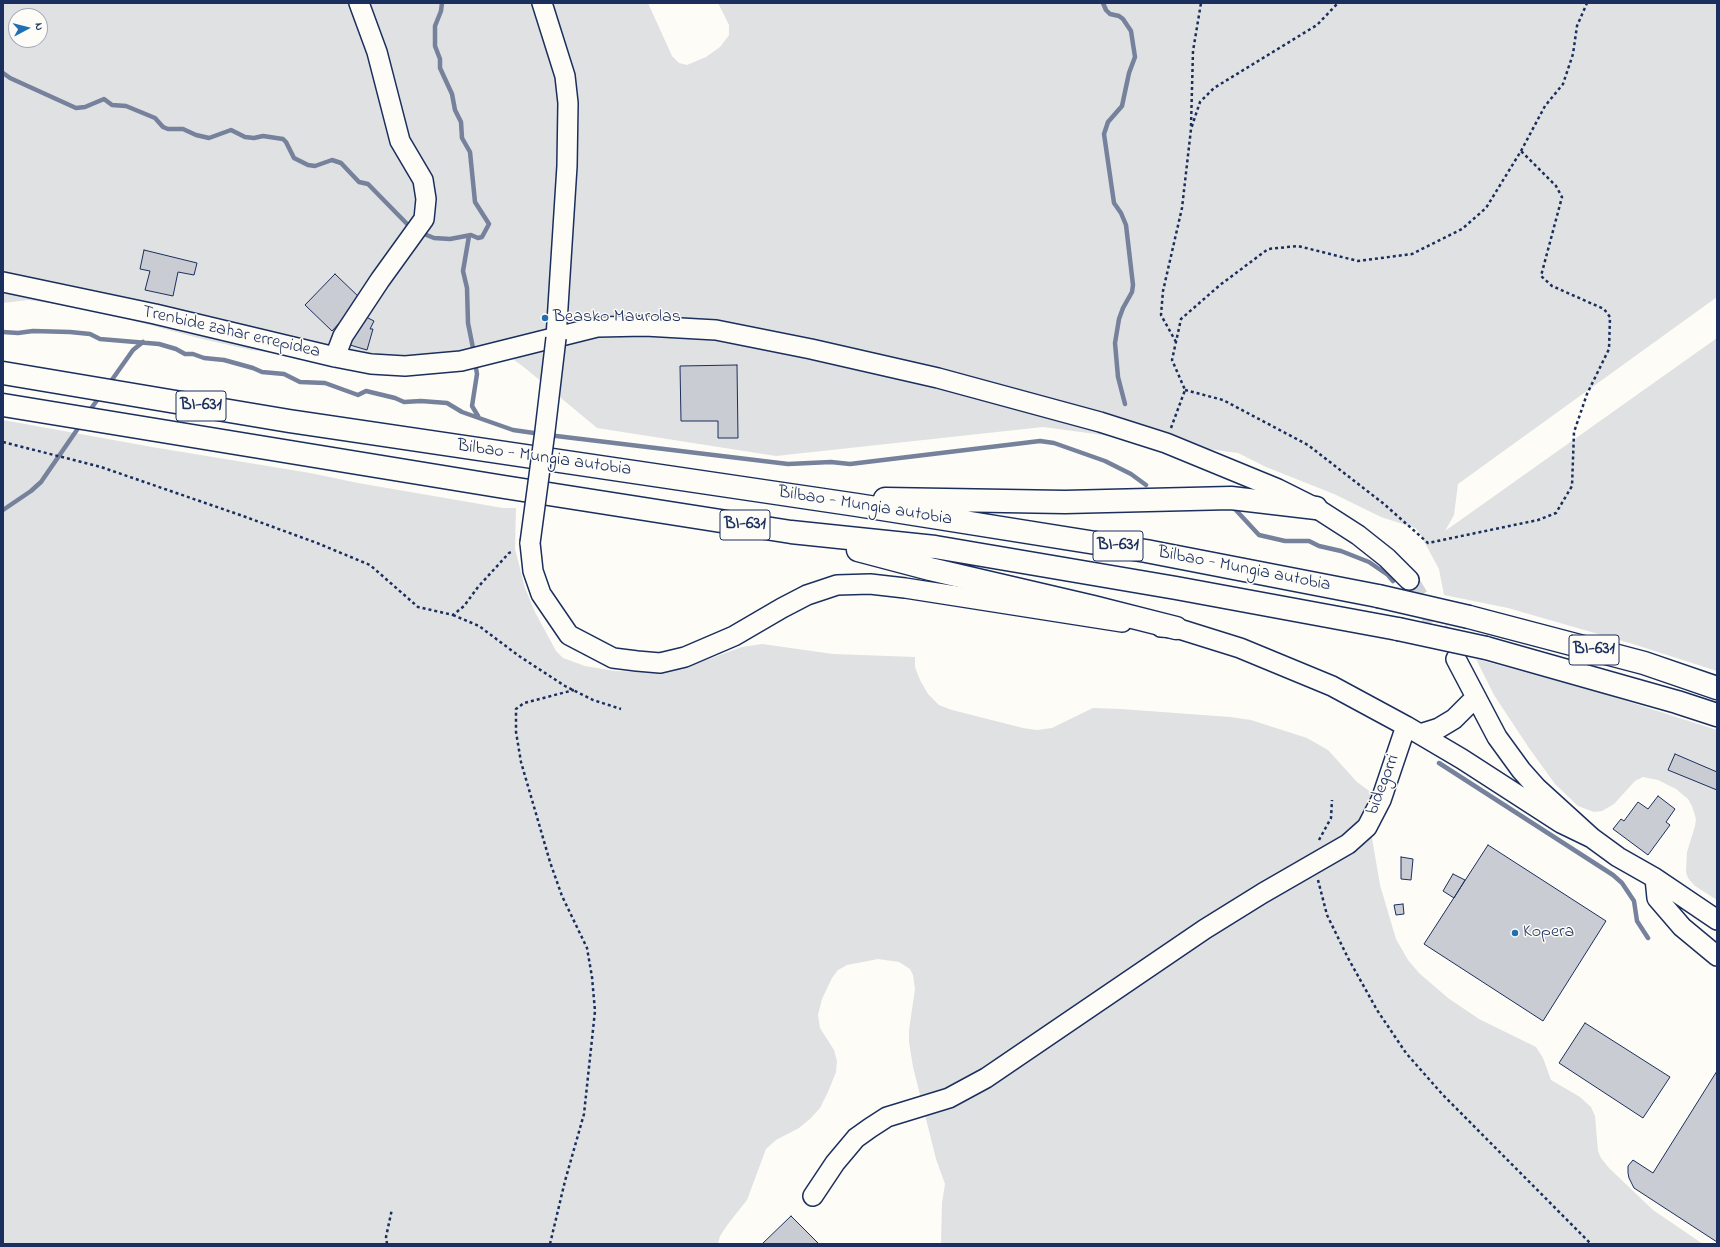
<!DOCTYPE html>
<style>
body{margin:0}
#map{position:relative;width:1720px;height:1247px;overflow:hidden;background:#fdfcf7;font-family:"Indie Flower",sans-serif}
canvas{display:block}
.frame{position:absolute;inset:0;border:4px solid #1b2f5e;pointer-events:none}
.north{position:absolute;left:8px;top:8px;width:40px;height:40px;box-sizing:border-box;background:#fdfcf7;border:1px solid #a3aaba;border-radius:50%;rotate:83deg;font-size:11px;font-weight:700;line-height:16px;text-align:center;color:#1b2f5e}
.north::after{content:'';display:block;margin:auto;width:14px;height:18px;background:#1f6fb2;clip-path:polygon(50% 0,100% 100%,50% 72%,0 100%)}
</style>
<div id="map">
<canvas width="1720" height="1247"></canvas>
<div class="frame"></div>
<div class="north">N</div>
</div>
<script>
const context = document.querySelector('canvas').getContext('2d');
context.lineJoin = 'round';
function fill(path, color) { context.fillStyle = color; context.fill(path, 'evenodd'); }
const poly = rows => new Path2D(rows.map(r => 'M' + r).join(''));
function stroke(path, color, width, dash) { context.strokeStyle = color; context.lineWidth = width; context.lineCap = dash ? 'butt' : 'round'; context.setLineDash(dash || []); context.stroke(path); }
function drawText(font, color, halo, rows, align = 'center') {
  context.font = font + ' "Indie Flower",sans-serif'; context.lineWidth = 3; context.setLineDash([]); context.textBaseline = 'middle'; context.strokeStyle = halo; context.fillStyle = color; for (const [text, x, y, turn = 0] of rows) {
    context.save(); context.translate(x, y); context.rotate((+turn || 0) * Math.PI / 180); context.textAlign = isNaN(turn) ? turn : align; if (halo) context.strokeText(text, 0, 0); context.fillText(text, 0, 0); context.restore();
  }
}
const green = poly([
 [3,3,648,3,672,56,679,63,687,65,706,57,720,47,729,35,729,25,718,3,1717,3,1717,297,1458,484,1454,515,1445,531,1717,338,1717,671,1633,644,1508,608,1444,595,1439,569,1419,532,1415,528,1381,517,1334,494,1266,467,1238,453,1043,427,776,456,597,428,525,368,498,348,482,356,339,362,251,350,202,339,101,312,77,307,28,300,3,303],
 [16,16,40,16,40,40,16,40],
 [3,420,152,447,310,473,358,483,503,508,516,508,515,549,525,588,535,612,556,651,563,658,585,666,615,671,655,672,695,664,742,647,762,644,833,654,915,657,915,667,920,680,928,694,939,705,952,710,1023,728,1037,730,1052,728,1093,708,1121,709,1230,717,1251,720,1307,738,1328,750,1357,782,1372,793,1371,832,1380,885,1396,939,1408,960,1419,973,1448,998,1479,1019,1536,1047,1543,1058,1551,1080,1580,1097,1591,1107,1595,1116,1598,1151,1601,1158,1609,1168,1653,1210,1703,1244,941,1244,942,1203,945,1184,936,1159,913,1067,909,1042,909,1030,915,989,913,975,910,969,899,962,878,959,847,965,838,970,832,978,822,999,818,1015,820,1028,834,1050,837,1061,836,1072,828,1092,820,1108,811,1118,799,1128,776,1140,766,1149,747,1200,728,1224,720,1236,718,1244,3,1244],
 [1476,659,1595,691,1717,730,1717,900,1695,886,1688,878,1686,872,1687,852,1695,826,1696,819,1692,806,1688,799,1676,789,1658,780,1643,777,1635,781,1614,804,1602,811,1594,812,1578,806,1555,784,1529,748,1494,695]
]);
const stream = poly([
 [1103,3,1106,10,1110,14,1119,16,1123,19,1131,31,1135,57,1129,73,1122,106,1108,122,1104,134,1114,203,1121,213,1126,225,1133,285,1132,292,1123,308,1119,319,1115,343,1118,377,1125,404],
 [3,73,10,78,76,108,85,107,104,99,112,105,126,106,155,118,163,127,168,129,183,129,196,135,209,138,231,130,245,137,254,138,263,136,283,139,286,142,294,158,308,165,315,166,332,160,341,163,359,182,368,184,412,229],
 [419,232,434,238,450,239,471,235,478,238,482,237,489,224,475,202,470,152,462,138,461,122,455,110,452,94,440,68,440,59,435,46,435,26,441,11,442,3],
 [469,236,463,271,467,288,468,323,474,353],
 [3,332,18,333,33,331,70,332,90,334,100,339,159,344,176,349,185,354,193,354,204,358,224,360,253,368,262,372,284,374,300,382,325,383,358,395,366,391,395,398,404,402,421,401,447,403,462,412,513,430,541,434],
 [475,362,477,374,472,406,478,416],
 [109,384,133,350,143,342],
 [88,413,100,396],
 [548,435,788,464,831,462,850,464,1040,441,1054,443,1105,461,1131,474,1146,485],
 [1234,508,1259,535,1285,541,1309,541,1319,546,1341,551,1369,562,1388,575,1393,581],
 [3,510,31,491,41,482,81,424],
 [1439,763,1613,875,1622,883,1634,901,1637,921,1648,938]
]);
const building = poly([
 [144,250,197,263,194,275,178,272,173,296,145,290,150,271,140,269,144,250],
 [335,274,361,299,332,331,305,305,335,274],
 [362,315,374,321,370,329,373,329,367,350,350,345,355,325,362,315],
 [737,365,738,438,718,438,718,421,681,421,680,366,737,365],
 [1675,754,1717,772,1717,790,1668,770,1675,754],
 [1658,796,1675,809,1666,822,1670,825,1648,855,1613,829,1621,819,1624,821,1638,802,1648,809,1658,796],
 [1488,845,1606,921,1543,1021,1424,944,1488,845],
 [1401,857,1413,859,1411,880,1401,879,1401,857],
 [1453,874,1465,880,1454,898,1443,891,1453,874],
 [1403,904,1404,914,1396,915,1394,905,1403,904],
 [1585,1023,1670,1077,1643,1118,1559,1063,1585,1023],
 [1717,1071,1717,1242,1634,1188,1629,1178,1628,1173,1628,1166,1633,1160,1653,1173,1717,1071],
 [791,1216,819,1244,762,1244,791,1216]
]);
const minorTunnel = poly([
 [1409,580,1450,649]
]);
const path = poly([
 [1191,126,1193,51,1201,3],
 [1176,342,1161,315,1163,291,1182,208,1191,129,1200,102,1214,88,1317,25,1338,3],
 [1185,390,1223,400,1308,445,1384,504,1428,543,1538,520,1556,513,1572,486,1574,432,1587,394,1609,349,1610,317,1604,309,1552,286,1541,276,1562,197,1556,186,1521,151],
 [1171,428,1185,390,1172,360,1181,319,1220,285,1268,249,1298,246,1358,261,1412,254,1462,229,1486,208,1521,151,1545,106,1563,84,1573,54,1577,26,1587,3],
 [3,442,101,467,243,516,317,543,370,565,418,607,453,615,464,606,478,587,509,553,513,551],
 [453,615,479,626,519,656,565,686,593,700,621,709],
 [1319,840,1331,818,1332,800],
 [1318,880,1327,915,1348,958,1377,1010,1406,1053,1443,1095,1591,1244],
 [387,1244,386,1237,392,1209],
 [550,1244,565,1181,584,1114,595,1011,592,977,587,948,562,896,550,862,521,762,516,732,516,709,524,703,574,690]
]);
const minor = poly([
 [542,3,565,76,568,103,567,166,556,338],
 [3,282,155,314,335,357,371,364,405,366,461,361,597,327,645,326,716,330,811,349,938,378,1100,422,1166,443,1278,489,1316,508,1358,535,1387,558,1409,580],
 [335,357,343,336,380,280,424,219,426,199,423,180,400,141,377,52,359,3],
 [530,543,533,571,541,594,569,635,613,658,637,661,660,663,685,657,734,636,782,608,807,595,837,585,870,584,905,588,1122,622],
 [1161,627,1176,628,1240,648,1332,686,1406,726,1462,759,1561,823,1592,838],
 [1456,659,1497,737,1521,770,1537,788,1592,838,1618,857,1655,878,1717,920],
 [1420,734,1439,728,1454,719,1476,697],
 [1655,878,1657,898,1682,927,1717,956],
 [813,1196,835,1163,856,1138,870,1128,887,1117,949,1098,986,1078,1205,929,1263,893,1348,844,1367,827,1381,800,1406,726]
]);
const highway = poly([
 [3,373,289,421,857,505,1146,551,1378,596],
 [3,405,504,487,791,532,935,547,1176,588,1398,629],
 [885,499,1065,502,1231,498,1316,508],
 [858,550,930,569,1093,607,1176,628],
 [1469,617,1644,663,1717,688],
 [1486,648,1677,702,1717,715]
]);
const minorBridge = poly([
 [530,543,545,431,556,338]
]);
const highwayBridge = poly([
 [1378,596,1469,617],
 [1398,629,1486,648]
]);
const markers = [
 [545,318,4,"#1f6fb2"],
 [1515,933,4,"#1f6fb2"]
];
const shields = [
 [201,406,50],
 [745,525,50],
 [1118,546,50],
 [1594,650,50]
];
const shieldNames = [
 ["BI-631",201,406],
 ["BI-631",745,525],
 ["BI-631",1118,546],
 ["BI-631",1594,650]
];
const poiNames = [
 ["Beasko Maurolas",553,318],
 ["Kopera",1523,933]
];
const streetNames = [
 ["Trenbide zahar errepidea",231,333,13],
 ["Bilbao - Mungia autobia",544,459,8],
 ["Bilbao - Mungia autobia",865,507,9],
 ["Bilbao - Mungia autobia",1244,570,11],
 ["bidegorri",1384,785,-69]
];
fill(green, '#e0e1e3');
stroke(stream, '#76819c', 4.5);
fill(building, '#c9ccd3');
stroke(building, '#1b2f5e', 1);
stroke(minorTunnel, '#d0d3d8', 19, [19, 10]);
stroke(minor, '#1b2f5e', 22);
stroke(highway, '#1b2f5e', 25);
stroke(path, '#1b2f5e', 2.5, [3, 3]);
stroke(minor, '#fdfcf7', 19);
stroke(highway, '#fdfcf7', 22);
stroke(minorBridge, '#1b2f5e', 22, []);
stroke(highwayBridge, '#1b2f5e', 25, []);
stroke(minorBridge, '#fdfcf7', 19);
stroke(highwayBridge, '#fdfcf7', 22);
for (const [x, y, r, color] of markers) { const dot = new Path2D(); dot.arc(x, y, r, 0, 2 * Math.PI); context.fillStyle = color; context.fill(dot); stroke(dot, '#fdfcf7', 1.5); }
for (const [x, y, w] of shields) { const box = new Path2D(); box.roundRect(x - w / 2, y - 15, w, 30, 3); context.fillStyle = '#fdfcf7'; context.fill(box); stroke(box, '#1b2f5e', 1); }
drawText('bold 17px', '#1b2f5e', null, shieldNames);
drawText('18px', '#1b2f5e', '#fdfcf7', poiNames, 'left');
drawText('18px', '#1b2f5e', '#fdfcf7', streetNames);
</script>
